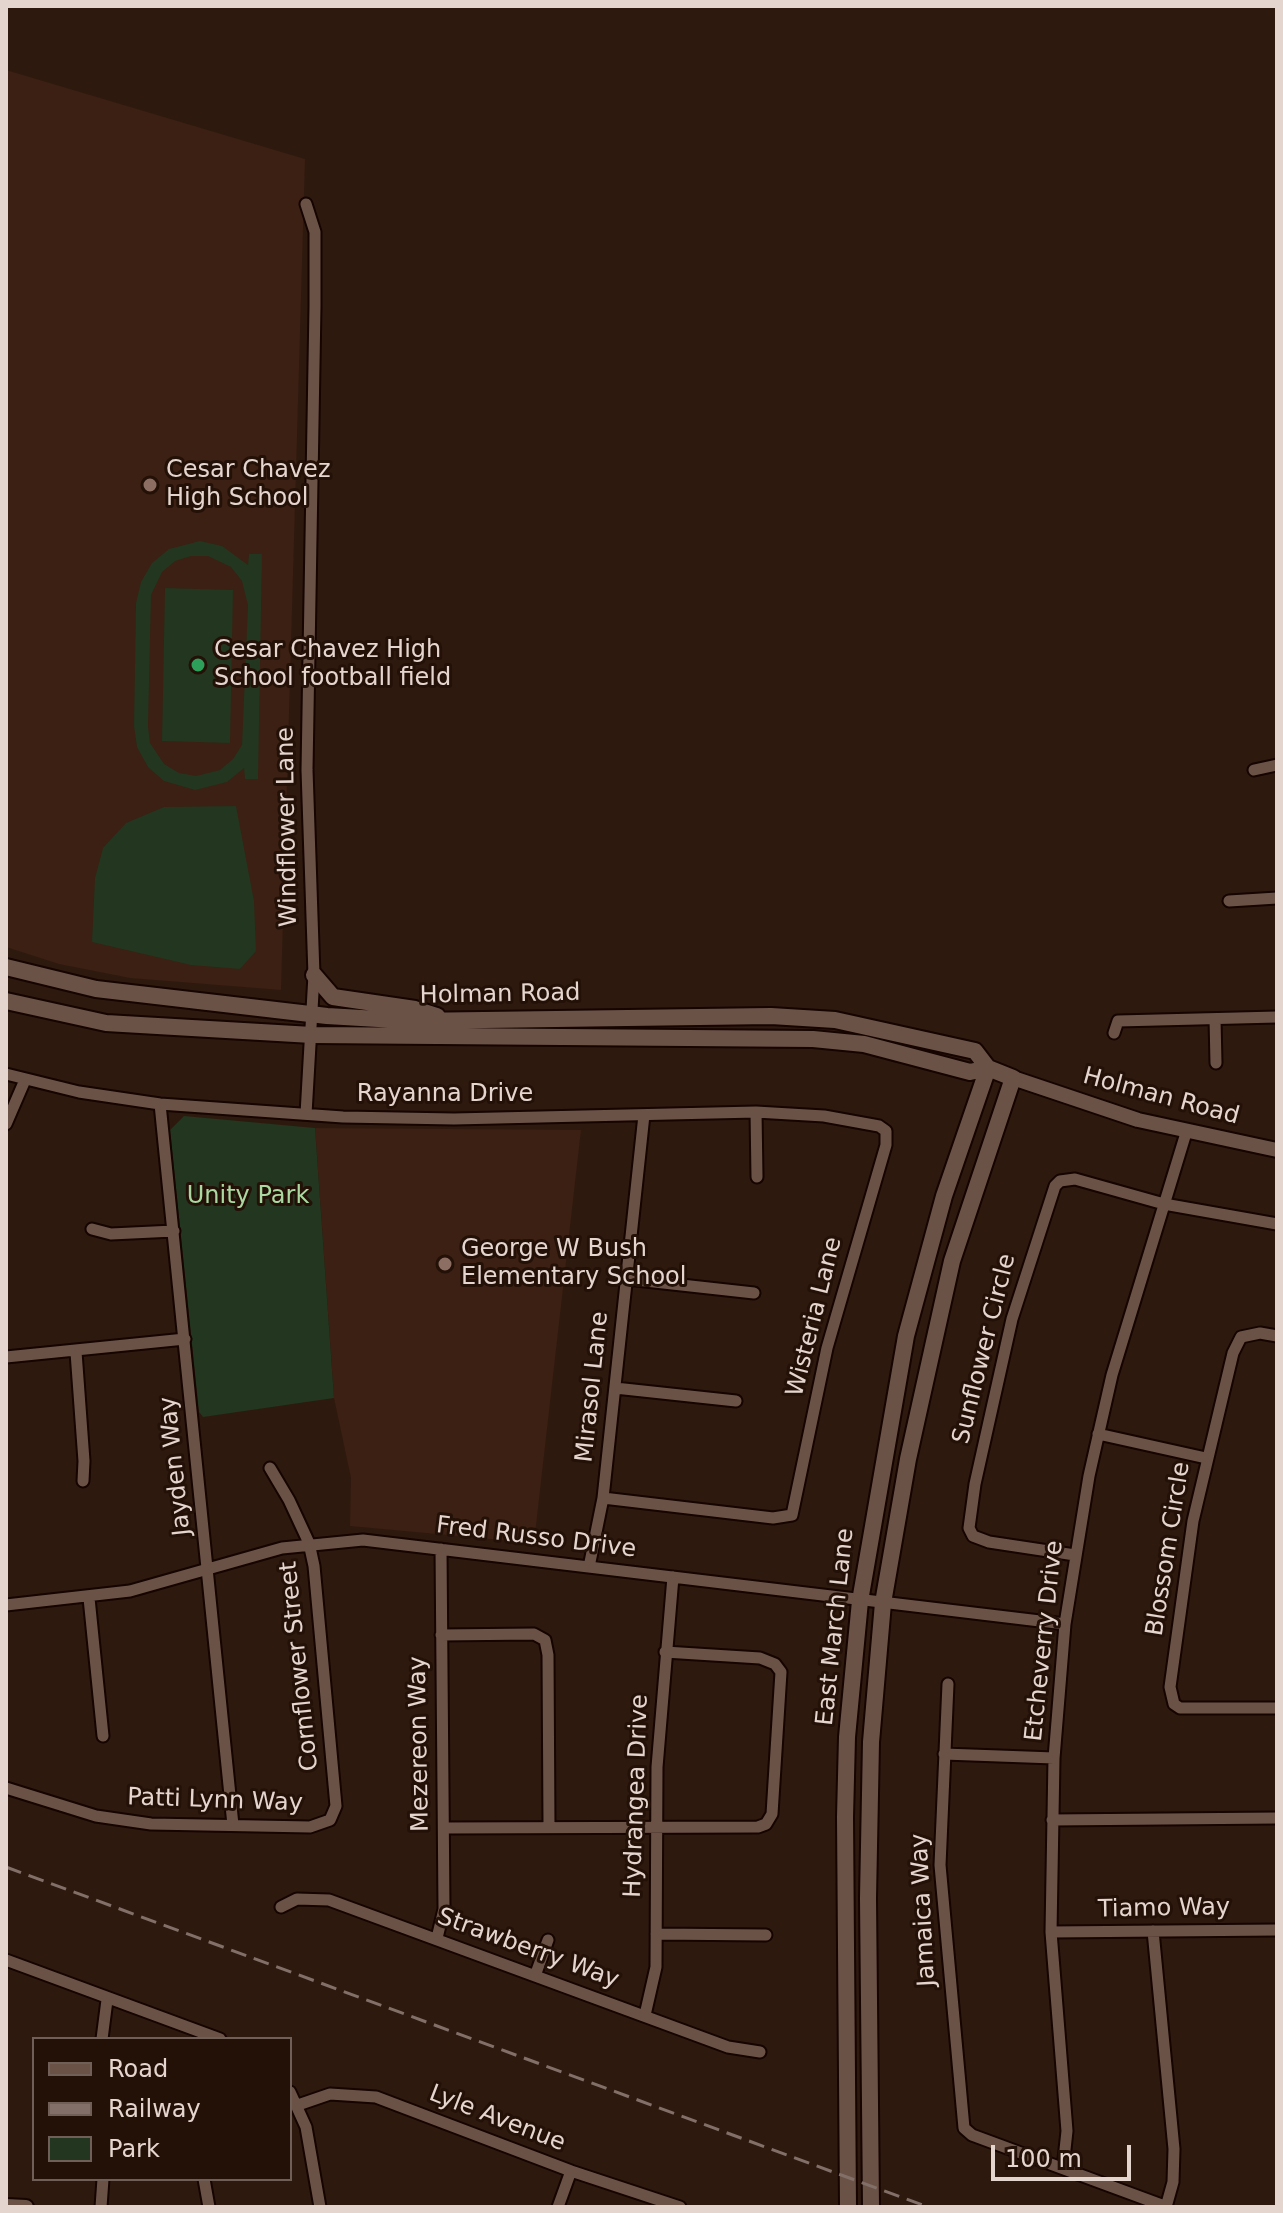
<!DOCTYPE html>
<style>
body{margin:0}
#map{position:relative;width:1283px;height:2213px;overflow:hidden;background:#2e190f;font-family:"DejaVu Sans",sans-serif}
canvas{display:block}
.frame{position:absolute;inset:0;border:8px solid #e4d5ce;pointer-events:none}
.legend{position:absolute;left:32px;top:2037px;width:260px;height:144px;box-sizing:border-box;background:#231007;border:2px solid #705f57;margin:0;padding:10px 14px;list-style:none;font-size:24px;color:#e4d5ce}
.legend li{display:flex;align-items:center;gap:16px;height:40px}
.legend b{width:40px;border:2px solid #705f57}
.scale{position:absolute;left:991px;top:2145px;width:140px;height:36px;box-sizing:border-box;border:4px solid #e4d5ce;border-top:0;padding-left:10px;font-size:24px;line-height:28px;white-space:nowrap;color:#e4d5ce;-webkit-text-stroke:6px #231007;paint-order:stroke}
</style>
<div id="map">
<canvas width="1283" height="2213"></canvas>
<div class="frame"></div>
<ul class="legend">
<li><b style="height:10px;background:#6b5247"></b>Road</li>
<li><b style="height:10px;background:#826f67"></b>Railway</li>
<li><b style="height:22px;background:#23361f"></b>Park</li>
</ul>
<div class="scale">100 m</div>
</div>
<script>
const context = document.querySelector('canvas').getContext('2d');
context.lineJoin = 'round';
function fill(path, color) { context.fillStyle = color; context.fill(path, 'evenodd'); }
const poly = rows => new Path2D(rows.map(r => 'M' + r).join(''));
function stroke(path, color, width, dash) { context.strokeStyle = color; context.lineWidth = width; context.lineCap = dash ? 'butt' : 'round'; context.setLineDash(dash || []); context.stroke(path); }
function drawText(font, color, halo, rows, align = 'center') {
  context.font = font + ' "DejaVu Sans",sans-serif'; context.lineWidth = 6; context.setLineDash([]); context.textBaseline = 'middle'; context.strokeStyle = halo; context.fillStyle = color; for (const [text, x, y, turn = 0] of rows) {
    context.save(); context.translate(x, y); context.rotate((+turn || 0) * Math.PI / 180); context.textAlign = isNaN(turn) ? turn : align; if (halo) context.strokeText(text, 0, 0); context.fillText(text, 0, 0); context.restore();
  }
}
const built = poly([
 [6,70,305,159,281,990,130,978,59,964,6,947],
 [315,1128,581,1130,534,1543,350,1526,351,1478,334,1398]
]);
const green = poly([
 [200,541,222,546,248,565,249,554,262,554,258,779,245,779,244,768,227,782,195,790,164,781,148,767,137,747,134,726,136,603,141,582,152,563,169,549],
 [191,556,208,556,231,567,242,581,248,605,242,745,233,759,220,770,196,776,179,773,164,764,150,743,148,726,151,595,162,572,175,561],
 [165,588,233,590,230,743,162,741],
 [236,806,254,901,256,951,240,969,191,965,92,942,95,878,103,848,126,823,164,807],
 [184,1116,315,1128,334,1398,203,1417,199,1412,170,1130]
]);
const minor = poly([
 [306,204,315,232,315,306,307,770,314,975,306,1114],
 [1254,770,1277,765],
 [1229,901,1277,898],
 [1215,1019,1216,1063],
 [1114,1033,1118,1021,1277,1017],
 [6,1074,79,1092,160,1104,343,1117,454,1119,756,1112,824,1116,879,1126,886,1131,886,1145,827,1348,792,1515,773,1518,603,1498],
 [160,1104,233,1825],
 [756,1112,757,1177],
 [6,1124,25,1080],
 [92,1229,111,1234,174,1231],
 [627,1279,754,1293],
 [1277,1336,1260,1333,1241,1337,1233,1353,1193,1521,1170,1687,1174,1704,1180,1708,1277,1708],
 [76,1352,84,1461,83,1481],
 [6,1357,185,1339],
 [615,1388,736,1401],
 [1098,1434,1206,1458],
 [1075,1555,989,1542,973,1536,969,1528,975,1484,1012,1319,1055,1186,1060,1181,1075,1179,1164,1204,1277,1224],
 [589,1567,603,1498,644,1115],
 [89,1598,103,1736],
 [6,1605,130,1591,282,1548,363,1540,1065,1624],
 [441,1635,534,1634,545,1640,548,1655,549,1826],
 [948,1684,940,1865,964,2128,972,2135,1167,2207],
 [944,1754,1054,1758],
 [6,1788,96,1816,151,1824,310,1827,330,1820,336,1806,314,1566,309,1543,289,1500,270,1468],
 [1052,1820,1277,1818],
 [444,1828,758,1827,766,1824,772,1814,781,1672,775,1664,760,1658,665,1652],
 [281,1907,297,1899,329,1900,728,2047,760,2052],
 [1153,1931,1174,2149,1173,2182,1166,2207],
 [1051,1932,1277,1930],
 [656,1934,766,1935],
 [437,1938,444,1909,441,1549],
 [6,1960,220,2039],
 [535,1976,548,1940],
 [645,2015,656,1967,657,1767,673,1577],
 [102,2039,107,2000],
 [290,2092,306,2127,320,2207],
 [298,2105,330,2094,376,2097,571,2171,680,2207],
 [1063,2168,1067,2131,1051,1932,1054,1758,1065,1624,1089,1476,1112,1375,1186,1133],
 [204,2179,209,2207],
 [101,2207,103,2179],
 [558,2207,571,2171]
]);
const tertiary = poly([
 [1013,1078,1138,1120,1277,1150],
 [6,2206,26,2207]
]);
const secondary = poly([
 [6,967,96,989,327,1016,412,1021,771,1016,835,1020,975,1051,988,1068,1013,1078,952,1261,908,1459,883,1603,871,1742,868,1898,871,2207],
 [314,975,333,997,415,1009,437,1016],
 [6,1001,106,1023,312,1035,813,1039,864,1044,970,1072,988,1068],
 [848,2207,845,1817,847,1737,860,1601,906,1336,944,1196,988,1068]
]);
const rail = poly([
 [6,1867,928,2207]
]);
const markers = [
 [150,485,8,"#8d6e63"],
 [198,665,8,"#2e9e5b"],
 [445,1264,8,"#8d6e63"]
];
const poiNames = [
 ["Cesar Chavez",166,471],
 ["High School",166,499],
 ["Cesar Chavez High",214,651],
 ["School football field",214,679],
 ["George W Bush",461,1250],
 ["Elementary School",461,1278]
];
const streetNames = [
 ["Windflower Lane",288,827,-91],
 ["Holman Road",500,995,-1],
 ["Rayanna Drive",445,1095],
 ["Holman Road",1161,1097,15],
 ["Wisteria Lane",815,1317,-76],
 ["Sunflower Circle",985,1349,-76],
 ["Mirasol Lane",593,1387,-84],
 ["Jayden Way",176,1466,-96],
 ["Fred Russo Drive",536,1538,7],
 ["Blossom Circle",1169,1549,-81],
 ["East March Lane",836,1627,-84],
 ["Etcheverry Drive",1045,1641,-84],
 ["Cornflower Street",300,1666,-96],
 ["Mezereon Way",420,1744,-91],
 ["Hydrangea Drive",637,1796,-88],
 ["Patti Lynn Way",215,1801,2],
 ["Tiamo Way",1164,1909,-1],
 ["Jamaica Way",924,1910,-93],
 ["Strawberry Way",528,1949,20],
 ["Lyle Avenue",497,2119,21]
];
const parkNames = [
 ["Unity Park",248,1197]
];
fill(built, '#3b2013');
fill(green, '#23361f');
stroke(minor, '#150400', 15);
stroke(tertiary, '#150400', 18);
stroke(secondary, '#150400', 20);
stroke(minor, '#6b5247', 11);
stroke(tertiary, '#6b5247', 14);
stroke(secondary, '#6b5247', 16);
stroke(rail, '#826f67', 3, [16, 8]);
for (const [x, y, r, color] of markers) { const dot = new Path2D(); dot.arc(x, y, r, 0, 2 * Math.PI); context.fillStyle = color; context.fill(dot); stroke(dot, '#231007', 3); }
drawText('24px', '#e4d5ce', '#231007', poiNames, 'left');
drawText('24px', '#e4d5ce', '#231007', streetNames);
drawText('24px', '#aad8a0', '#231007', parkNames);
</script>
